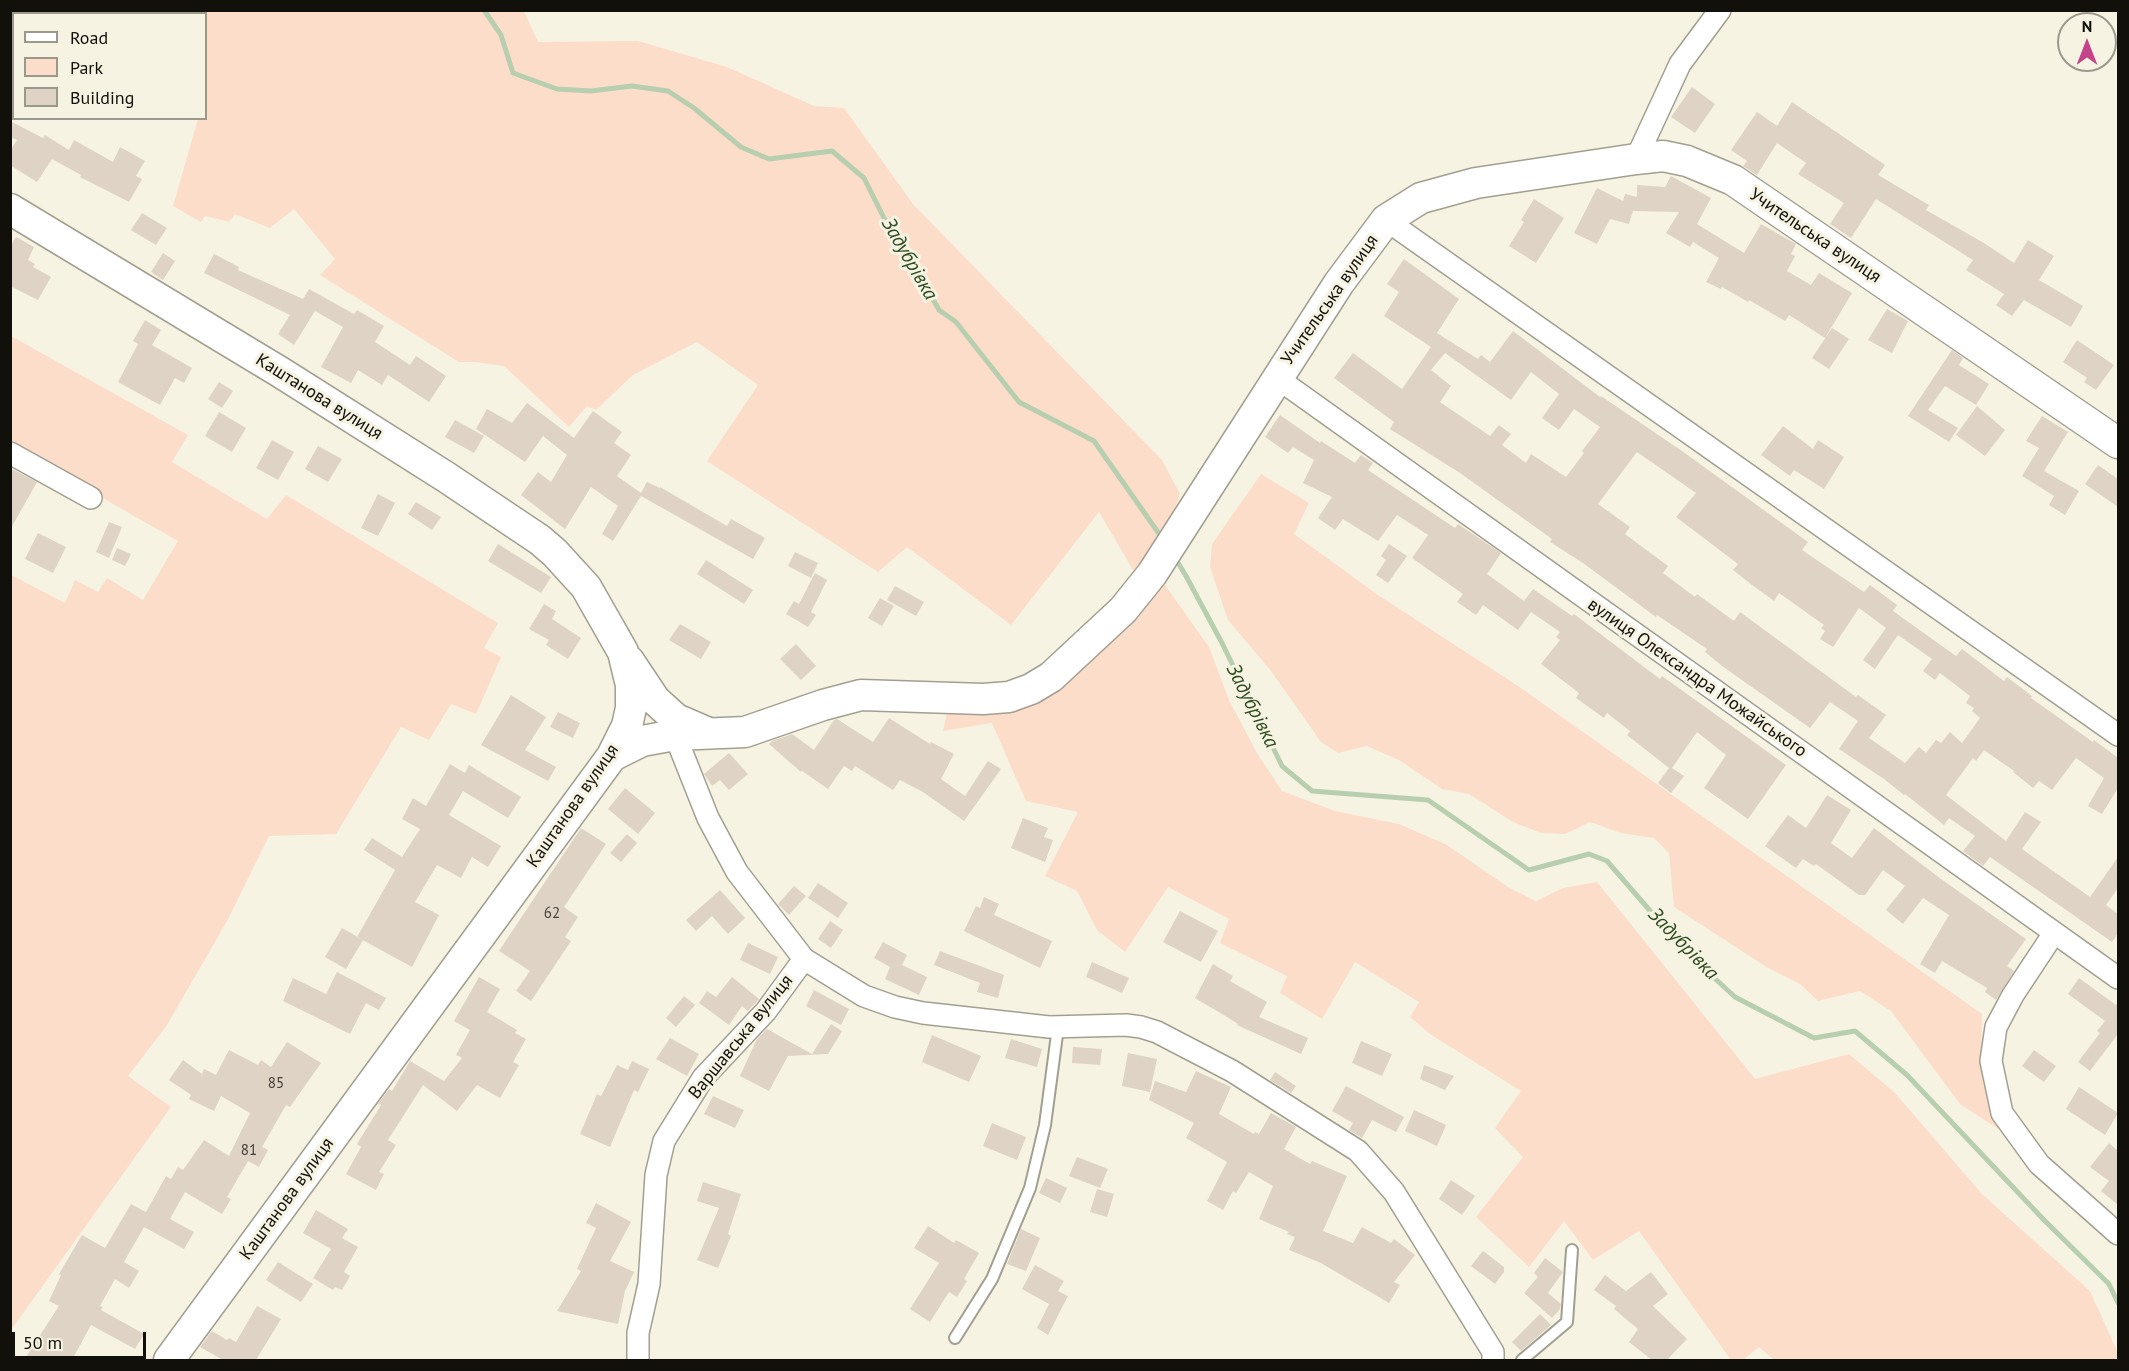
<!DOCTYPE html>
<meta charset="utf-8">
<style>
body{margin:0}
#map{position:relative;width:2129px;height:1371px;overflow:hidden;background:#f7f3e3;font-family:"PT Sans",sans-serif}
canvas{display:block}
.frame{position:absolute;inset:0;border:12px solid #11100a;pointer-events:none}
.legend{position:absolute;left:12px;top:12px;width:195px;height:108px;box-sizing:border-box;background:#f7f3e3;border:2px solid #9b988c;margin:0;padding:8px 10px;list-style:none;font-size:18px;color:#11100a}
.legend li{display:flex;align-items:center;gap:12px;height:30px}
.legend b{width:30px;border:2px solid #9b988c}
.north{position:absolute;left:2057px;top:12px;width:60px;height:60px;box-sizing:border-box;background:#f7f3e3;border:2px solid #9b988c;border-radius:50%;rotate:0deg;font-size:16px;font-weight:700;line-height:24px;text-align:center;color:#11100a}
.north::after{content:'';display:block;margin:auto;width:21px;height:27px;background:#c5438a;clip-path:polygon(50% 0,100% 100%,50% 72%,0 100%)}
.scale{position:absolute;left:12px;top:1332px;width:134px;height:27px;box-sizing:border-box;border:3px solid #11100a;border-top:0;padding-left:8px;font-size:18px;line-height:21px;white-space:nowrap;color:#11100a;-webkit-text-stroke:4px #f7f3e3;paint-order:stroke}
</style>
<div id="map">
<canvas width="2129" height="1371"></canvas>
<div class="frame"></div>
<ul class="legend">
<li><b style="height:8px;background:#fff"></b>Road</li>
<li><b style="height:16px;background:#fbddca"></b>Park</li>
<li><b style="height:16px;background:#ded3c5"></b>Building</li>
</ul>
<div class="north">N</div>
<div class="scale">50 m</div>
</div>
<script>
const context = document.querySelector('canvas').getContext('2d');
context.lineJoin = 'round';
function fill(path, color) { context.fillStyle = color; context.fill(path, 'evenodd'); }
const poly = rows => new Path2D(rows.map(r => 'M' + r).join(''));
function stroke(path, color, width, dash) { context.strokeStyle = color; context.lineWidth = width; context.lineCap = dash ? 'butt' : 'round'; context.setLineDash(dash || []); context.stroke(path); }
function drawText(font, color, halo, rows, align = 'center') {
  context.font = font + ' "PT Sans",sans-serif'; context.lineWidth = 6; context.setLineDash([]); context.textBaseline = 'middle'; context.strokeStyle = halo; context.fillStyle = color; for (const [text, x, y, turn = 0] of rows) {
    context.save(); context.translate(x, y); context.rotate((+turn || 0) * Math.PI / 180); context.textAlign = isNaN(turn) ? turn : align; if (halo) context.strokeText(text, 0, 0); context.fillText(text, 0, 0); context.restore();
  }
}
const green = poly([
 [10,11,11,10,128,11,126,14,14,14,13,25,11,23],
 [200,11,524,11,538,42,638,41,727,67,814,106,844,108,913,204,1162,460,1180,494,1169,525,1153,558,1133,570,1099,512,1011,625,907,547,878,572,707,461,758,385,697,342,633,375,596,410,587,406,569,427,504,366,475,362,459,362,320,275,335,259,294,209,270,228,235,214,229,222,205,216,201,222,173,206,198,119,206,118,206,14,202,13],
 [11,336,188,435,172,462,267,519,286,495,498,623,484,648,501,657,476,714,451,704,429,740,401,727,336,834,269,836,227,921,167,1025,128,1076,171,1107,11,1330,11,575,65,603,75,580,98,592,107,578,143,600,178,541,11,446],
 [1261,474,1309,503,1294,534,1378,595,1518,686,1982,1014,1981,1059,1998,1129,1960,1104,1891,1011,1860,991,1818,1001,1800,984,1768,968,1674,907,1669,853,1654,838,1621,833,1590,822,1565,834,1541,833,1513,822,1469,794,1442,789,1399,760,1367,746,1338,753,1321,742,1271,671,1228,620,1210,567,1212,544],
 [1158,575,1209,647,1229,700,1257,753,1282,791,1335,811,1399,824,1447,845,1508,887,1536,901,1563,888,1597,882,1755,1079,1849,1054,1895,1093,1982,1194,2090,1291,2118,1353,2118,1360,1774,1360,1759,1347,1743,1360,1731,1360,1639,1231,1593,1260,1564,1221,1529,1267,1476,1217,1523,1157,1495,1128,1521,1091,1430,1034,1410,1017,1419,1002,1355,962,1322,1019,1280,993,1287,976,1220,943,1229,919,1168,887,1125,952,1097,930,1077,891,1045,876,1078,812,1026,801,992,723,943,731,947,713,975,714,1009,706]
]);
const stream = poly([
 [484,10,501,35,513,73,557,89,591,91,632,86,668,91,694,108,741,147,769,159,832,151,864,178,891,232,925,285,939,310,956,322,1019,402,1094,441,1162,538],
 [1174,556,1186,576,1222,643,1282,766,1312,791,1428,800,1529,870,1589,854,1607,861,1684,950,1735,997,1814,1038,1855,1031,1907,1075,2044,1220,2109,1284,2118,1303]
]);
const building = poly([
 [1692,87,1715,104,1695,133,1671,117],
 [1792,102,1885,165,1878,175,1929,205,1926,210,1984,243,2014,263,2028,240,2054,256,2039,280,2083,306,2071,327,2024,300,2012,316,1996,305,2004,294,1966,270,1973,260,1876,199,1851,238,1830,224,1844,203,1798,174,1806,163,1777,143,1757,175,1743,166,1747,161,1731,150,1757,112,1777,126],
 [10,121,43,138,45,135,69,150,74,140,113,162,120,147,145,161,136,176,142,179,129,202,80,177,81,175,52,159,37,182,10,165,10,151,17,140,10,137],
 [1671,176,1711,198,1697,224,1744,253,1761,224,1796,244,1791,254,1795,256,1787,271,1811,285,1819,273,1852,293,1825,338,1789,315,1785,321,1749,300,1748,302,1722,287,1721,289,1706,282,1719,258,1693,242,1690,247,1666,233,1679,212,1633,211,1629,224,1610,219,1597,244,1574,233,1597,188,1623,201,1625,194,1637,197,1637,185,1665,187],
 [1534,199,1564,218,1536,263,1509,246,1524,222,1521,220],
 [142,213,167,228,156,245,131,230],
 [16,237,34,247,28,260,35,264,33,267,51,277,38,300,10,286,10,247],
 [163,253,175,261,163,280,151,272],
 [214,254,239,267,238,270,303,299,309,289,354,314,357,310,384,326,375,342,410,365,416,356,446,376,429,402,388,375,382,385,358,370,351,383,321,367,343,327,315,311,294,345,278,334,290,315,204,273],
 [1404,259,1459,299,1437,333,1478,359,1481,355,1490,362,1513,331,1600,397,1601,396,1682,451,1808,542,1802,550,1864,592,1870,585,1897,605,1893,611,1956,656,1962,649,2004,681,2007,677,2032,696,2031,698,2093,742,2094,740,2117,757,2118,755,2118,788,2102,814,2088,806,2104,778,2076,758,2052,790,2039,781,2033,788,2013,772,2014,771,1984,750,1976,761,1973,758,1946,795,2006,841,2025,812,2041,822,2022,849,2090,897,2118,857,2118,888,2106,905,2118,914,2118,933,2112,942,1990,857,1983,866,1963,851,1975,836,1949,818,1944,825,1905,794,1904,795,1884,779,1839,749,1858,721,1830,702,1810,728,1722,666,1705,652,1707,649,1657,615,1656,617,1583,563,1550,542,1552,539,1460,473,1390,429,1394,422,1334,378,1353,353,1402,389,1431,347,1384,316,1399,292,1387,284],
 [1445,353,1511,400,1531,372,1559,394,1542,418,1559,430,1574,409,1600,427,1582,451,1584,453,1566,477,1531,454,1526,463,1502,445,1511,434,1499,425,1490,436,1440,402,1451,386,1431,370],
 [1637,452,1696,493,1676,517,1738,564,1733,570,1752,585,1774,601,1779,593,1824,625,1821,628,1825,631,1820,639,1833,647,1859,608,1886,628,1863,660,1875,669,1898,635,1932,659,1923,671,1935,680,1940,673,1970,696,1966,703,1974,708,1972,711,1980,718,1962,743,1950,732,1941,743,1936,740,1926,753,1919,747,1905,763,1869,738,1886,715,1858,695,1856,697,1740,612,1734,621,1697,594,1695,597,1663,573,1668,566,1625,534,1630,527,1598,504],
 [1887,309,1908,321,1892,353,1868,340],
 [145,320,161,330,152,345,192,368,184,383,175,378,160,405,118,382,138,344,133,341],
 [1832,328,1849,339,1829,369,1812,358],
 [2077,340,2114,365,2096,390,2084,382,2087,378,2063,362],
 [1952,350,1963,358,1959,365,1989,384,1976,405,1945,386,1928,410,1958,428,1949,442,1908,416],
 [219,382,233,391,222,408,208,399],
 [527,403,574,438,593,411,622,432,614,443,631,455,617,476,641,493,647,482,660,488,660,487,727,526,731,519,765,538,753,559,641,496,613,541,602,534,618,506,591,487,565,529,521,495,538,472,551,482,567,455,543,436,525,462,476,429,487,409,512,423],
 [1977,406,2005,430,1985,456,1956,435],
 [219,412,246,428,232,452,205,436],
 [1280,415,1320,443,1321,441,1355,463,1361,455,1373,463,1368,470,1455,528,1458,524,1501,553,1487,574,1524,601,1533,589,1572,616,1574,614,1660,679,1662,676,1786,765,1748,819,1704,788,1726,755,1697,732,1672,768,1684,776,1671,793,1658,783,1669,768,1627,735,1630,731,1607,713,1604,718,1576,698,1579,693,1541,664,1560,640,1556,637,1560,632,1531,612,1518,630,1483,605,1476,615,1457,602,1463,594,1412,558,1428,535,1397,515,1378,541,1343,519,1335,530,1318,518,1332,497,1303,483,1314,460,1293,447,1288,453,1265,437],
 [2042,416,2068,432,2044,471,2079,491,2065,515,2049,505,2054,496,2022,476,2039,448,2026,441],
 [455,420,484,436,474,453,445,437],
 [1783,426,1813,449,1818,440,1844,457,1824,489,1794,470,1790,476,1761,455],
 [272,440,294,452,278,480,256,468],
 [318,446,342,459,328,482,305,469],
 [2098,465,2118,479,2118,507,2085,484],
 [10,468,37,482,10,530],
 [378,494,395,503,378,536,361,528],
 [416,502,441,517,432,530,408,514],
 [109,522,122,527,109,558,96,552],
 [38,533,66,547,53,573,25,559],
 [498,544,551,577,541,593,488,561],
 [1389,544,1407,556,1388,583,1376,575,1386,560,1381,556],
 [117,548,131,554,125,566,112,560],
 [795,552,818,563,811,578,788,566],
 [706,560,753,590,744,604,697,574],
 [815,573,827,580,811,612,816,615,808,627,786,614,794,601,799,604],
 [895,586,924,602,916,616,887,600],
 [880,598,894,606,882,626,868,618],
 [544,604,556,611,552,619,581,638,568,659,546,645,549,640,529,629],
 [680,624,711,642,701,659,669,640],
 [796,644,816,666,801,680,780,659],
 [511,695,546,717,525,750,556,767,548,781,481,745],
 [558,712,580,723,573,738,550,727],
 [889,718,930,744,931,742,954,754,941,779,965,796,988,761,1001,769,964,821,923,792,900,780,893,790,855,766,852,771,844,766,828,789,802,771,801,772,769,744,772,741,792,734,814,750,834,720,837,719,873,742],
 [729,753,748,774,729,790,720,780,712,786,704,774],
 [450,764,465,773,469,765,521,797,508,818,463,791,449,815,501,846,488,867,472,857,461,878,437,865,415,902,439,915,412,967,357,937,395,870,364,850,372,838,402,857,420,829,402,819,413,798,426,806],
 [625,788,655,813,638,834,608,809],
 [1827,795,1851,810,1831,843,1852,858,1874,828,1941,879,2026,939,2007,966,2014,971,1996,1000,1985,992,1987,988,1942,961,1935,973,1920,964,1949,915,1923,898,1903,924,1886,910,1905,886,1883,870,1865,895,1859,895,1816,864,1814,866,1803,859,1796,868,1765,846,1788,815,1806,828],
 [1023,818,1048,828,1044,837,1053,840,1045,862,1011,848],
 [581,828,606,844,564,907,578,917,565,937,571,941,531,1001,516,991,530,971,499,951],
 [627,834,637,843,621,862,610,853],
 [818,883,848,903,838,918,808,898],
 [794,886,806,896,789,915,778,904],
 [720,890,745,918,728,934,712,916,696,931,686,920],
 [984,897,999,904,994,915,1052,941,1040,968,964,931,976,906,980,908],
 [1180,911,1218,931,1201,962,1163,942],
 [830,921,843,930,831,948,818,939],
 [342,928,363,940,346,969,325,957],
 [883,942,907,955,902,965,927,977,919,995,885,979,890,967,874,958],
 [748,943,778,957,770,974,740,960],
 [940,951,1004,975,998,998,977,992,980,983,934,965],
 [1092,962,1129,978,1122,993,1086,977],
 [1213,964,1233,976,1230,981,1267,1002,1259,1017,1308,1038,1301,1054,1237,1025,1238,1024,1227,1017,1195,998],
 [337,972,386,998,379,1010,366,1003,350,1034,283,1001,293,978,326,994],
 [479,977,500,989,487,1012,517,1030,515,1033,526,1039,513,1062,519,1065,500,1098,477,1085,457,1111,423,1085,388,1140,396,1145,379,1172,384,1174,376,1190,346,1174,361,1147,357,1144,381,1105,378,1104,389,1089,392,1091,410,1061,444,1081,462,1058,456,1055,470,1030,454,1021],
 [732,977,759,999,748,1011,742,1006,729,1025,699,1003,707,991,716,997],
 [2079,978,2116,1005,2118,1002,2118,1034,2090,1071,2078,1062,2100,1033,2097,1031,2105,1021,2068,994],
 [814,990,849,1009,841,1025,806,1006],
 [684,996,695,1005,676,1027,666,1018],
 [831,1024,842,1031,828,1054,788,1056,769,1091,740,1076,757,1039,767,1029,812,1054],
 [932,1035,981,1056,969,1082,922,1062],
 [670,1038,699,1054,687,1076,656,1059],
 [1011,1039,1042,1049,1037,1067,1005,1058],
 [1361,1041,1392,1054,1382,1076,1352,1063],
 [287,1042,321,1063,290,1107,286,1105,262,1147,268,1150,259,1167,248,1161,227,1197,231,1199,222,1214,185,1192,170,1219,194,1232,184,1249,144,1227,124,1262,139,1271,129,1288,115,1279,100,1306,103,1307,101,1310,144,1334,135,1349,91,1325,72,1360,24,1360,59,1306,49,1301,61,1275,59,1274,82,1235,105,1248,131,1204,146,1212,166,1176,171,1179,178,1167,183,1170,204,1140,229,1156,250,1113,221,1096,214,1111,189,1099,191,1095,169,1080,183,1060,202,1074,204,1069,216,1075,229,1050,258,1065,261,1060,271,1067],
 [1073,1047,1102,1049,1100,1065,1072,1063],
 [2034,1050,2056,1066,2044,1082,2022,1066],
 [1128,1053,1157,1059,1150,1092,1122,1086],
 [632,1061,649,1069,638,1092,634,1090,610,1147,580,1134,597,1094,601,1096,617,1065,628,1070],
 [1424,1065,1454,1076,1445,1090,1420,1079],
 [1196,1071,1231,1087,1219,1114,1254,1134,1255,1132,1259,1134,1271,1113,1296,1127,1284,1149,1310,1164,1312,1161,1347,1176,1323,1231,1353,1243,1362,1227,1391,1243,1394,1239,1415,1255,1394,1282,1400,1285,1389,1303,1321,1263,1289,1250,1295,1237,1287,1234,1289,1232,1259,1219,1273,1186,1249,1172,1236,1193,1233,1191,1223,1210,1207,1201,1227,1162,1186,1138,1194,1123,1149,1100,1155,1081,1186,1092],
 [1275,1072,1296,1086,1291,1093,1270,1080],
 [1346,1086,1404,1117,1396,1132,1372,1120,1362,1138,1349,1130,1353,1123,1332,1111],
 [2079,1087,2118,1113,2105,1135,2066,1109],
 [713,1096,744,1110,735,1128,704,1114],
 [1414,1110,1446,1125,1437,1146,1405,1131],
 [992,1123,1026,1137,1017,1160,983,1146],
 [2109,1143,2118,1151,2118,1205,2101,1191,2109,1181,2090,1167],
 [1077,1157,1108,1169,1100,1188,1069,1176],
 [1046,1178,1067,1188,1060,1203,1039,1193],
 [1451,1180,1475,1196,1462,1215,1439,1199],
 [703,1182,741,1194,728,1234,731,1236,718,1268,697,1260,719,1208,697,1201],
 [1097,1189,1114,1194,1107,1217,1090,1212],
 [596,1203,631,1222,610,1261,634,1272,625,1291,618,1324,557,1311,581,1271,577,1269,596,1228,586,1223],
 [316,1210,348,1229,342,1238,358,1247,344,1272,350,1276,342,1290,335,1287,333,1290,313,1278,331,1249,303,1233],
 [928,1226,954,1243,956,1240,979,1253,964,1279,967,1281,957,1297,949,1292,930,1322,910,1309,939,1263,914,1248],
 [1021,1229,1040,1238,1026,1271,1007,1264],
 [1483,1251,1504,1267,1504,1272,1495,1284,1471,1266],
 [1545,1258,1563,1272,1548,1293,1561,1304,1560,1309,1552,1318,1524,1293,1538,1277,1534,1273],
 [278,1262,313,1284,301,1302,266,1280],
 [1035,1265,1064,1281,1058,1291,1068,1296,1048,1335,1037,1328,1049,1304,1022,1289],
 [1651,1272,1668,1294,1653,1306,1687,1339,1667,1360,1652,1360,1629,1342,1638,1329,1614,1309,1616,1306,1594,1290,1605,1275,1626,1291],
 [257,1306,281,1319,256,1360,223,1360,200,1347,212,1331,227,1340,229,1338,236,1342],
 [1540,1314,1551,1325,1521,1351,1512,1342]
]);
const lane = poly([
 [955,1338,992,1279,1030,1188,1045,1125,1058,1027],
 [1522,1360,1567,1322,1572,1250]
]);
const street = poly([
 [1636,159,1680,64,1720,10],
 [1386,220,2118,735],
 [1277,378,2118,978],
 [10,453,91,498],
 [675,735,708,818,737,872,804,959,864,996,895,1007,923,1013,1049,1027,1126,1025,1141,1027,1157,1032,1232,1071,1358,1151,1394,1192,1493,1352,1493,1360],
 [2054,933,2013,995,1996,1027,1991,1061,2002,1113,2039,1164,2118,1234],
 [638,1360,638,1333,649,1284,656,1175,664,1141,703,1078,766,1011,804,959]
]);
const secondary = poly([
 [10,209,280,372,446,477,540,540,555,553,586,587,623,652,631,685,631,708,627,726,612,756,169,1360],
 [629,661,655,700,676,719,706,732],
 [612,756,642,741,675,735,745,732,823,705,861,695,983,699,1009,697,1031,689,1051,677,1123,610,1152,574,1339,283,1386,220,1421,198,1476,183,1636,159,1663,156,1687,161,1733,180,2118,443]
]);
const numberNames = [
 ["62",552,914],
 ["85",276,1084],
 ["81",249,1151]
];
const streetNames = [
 ["Учительська вулиця",1815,236,34],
 ["Учительська вулиця",1330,300,-55],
 ["Каштанова вулиця",319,397,32],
 ["вулиця Олександра Можайського",1697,678,35],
 ["Каштанова вулиця",573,806,-55],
 ["Варшавська вулиця",741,1037,-51],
 ["Каштанова вулиця",287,1199,-54]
];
const waterNames = [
 ["Задубрівка",909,259,60],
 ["Задубрівка",1252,706,63],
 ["Задубрівка",1683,944,46]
];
fill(green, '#fbddca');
stroke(stream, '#b7cfaf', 5);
fill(building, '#ded3c5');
stroke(lane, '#a39f90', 14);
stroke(street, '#a39f90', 24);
stroke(secondary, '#a39f90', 33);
stroke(lane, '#fff', 10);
stroke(street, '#fff', 21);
stroke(secondary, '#fff', 30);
drawText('15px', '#444139', null, numberNames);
drawText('18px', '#11100a', '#f7f3e3', streetNames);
drawText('italic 20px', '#2d4d21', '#f7f3e3', waterNames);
</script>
